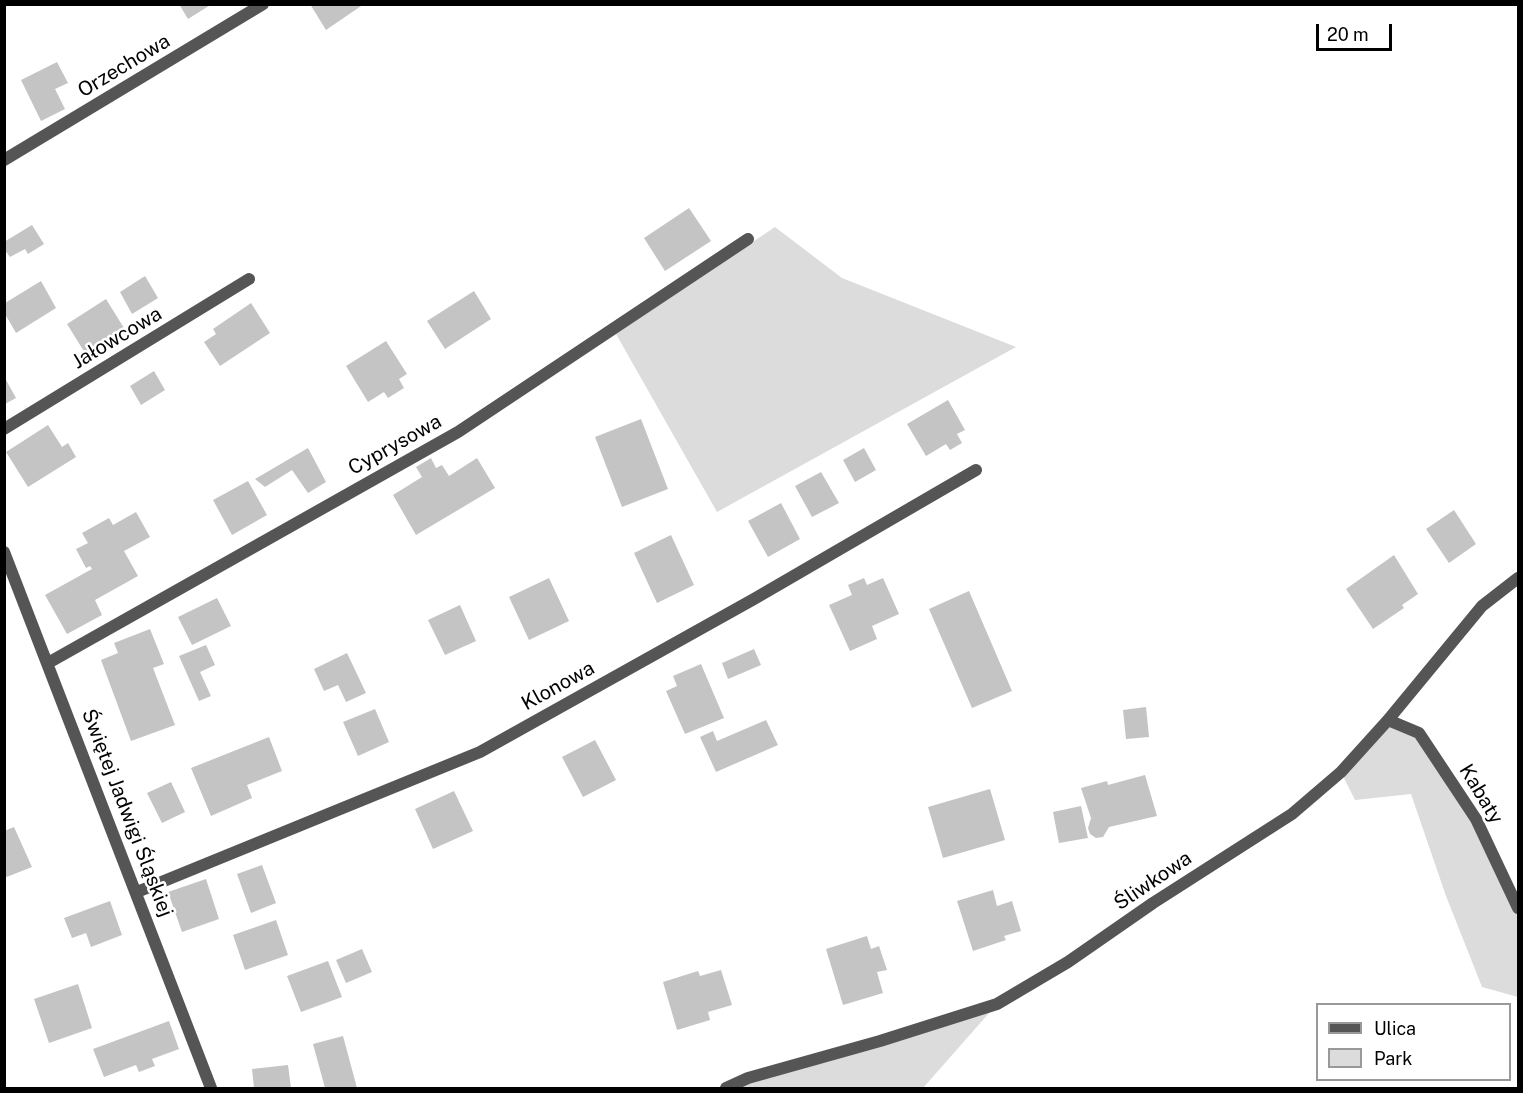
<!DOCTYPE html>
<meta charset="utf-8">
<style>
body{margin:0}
#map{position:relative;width:1523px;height:1093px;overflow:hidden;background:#fff;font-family:"Public Sans",sans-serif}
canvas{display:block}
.frame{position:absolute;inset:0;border:6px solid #000;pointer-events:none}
.legend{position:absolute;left:1316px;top:1003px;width:195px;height:78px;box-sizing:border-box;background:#fff;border:2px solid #999;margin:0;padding:8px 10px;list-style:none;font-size:18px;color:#000}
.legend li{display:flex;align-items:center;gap:12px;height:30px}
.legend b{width:30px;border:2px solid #999}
.scale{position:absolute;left:1316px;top:24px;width:76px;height:27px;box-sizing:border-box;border:3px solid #000;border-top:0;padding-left:8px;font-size:18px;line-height:21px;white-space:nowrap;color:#000;-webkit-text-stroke:4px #fff;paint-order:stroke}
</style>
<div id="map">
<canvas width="1523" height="1093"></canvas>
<div class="frame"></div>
<ul class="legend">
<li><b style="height:8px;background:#555"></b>Ulica</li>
<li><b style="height:16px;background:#dcdcdc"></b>Park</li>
</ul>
<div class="scale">20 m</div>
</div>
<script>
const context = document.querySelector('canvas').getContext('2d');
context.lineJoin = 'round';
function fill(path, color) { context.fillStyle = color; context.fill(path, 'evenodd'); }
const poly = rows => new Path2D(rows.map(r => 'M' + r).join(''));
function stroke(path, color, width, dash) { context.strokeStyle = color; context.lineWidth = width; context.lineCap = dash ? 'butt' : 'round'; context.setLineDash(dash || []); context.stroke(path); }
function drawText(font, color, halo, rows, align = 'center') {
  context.font = font + ' "Public Sans",sans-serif'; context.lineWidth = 5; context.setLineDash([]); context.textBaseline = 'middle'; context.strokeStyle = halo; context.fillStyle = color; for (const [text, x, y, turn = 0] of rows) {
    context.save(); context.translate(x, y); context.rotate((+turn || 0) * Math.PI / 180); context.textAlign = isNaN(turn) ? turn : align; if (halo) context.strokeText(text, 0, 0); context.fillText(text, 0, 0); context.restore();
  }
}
const green = poly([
 [775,227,842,278,1016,347,717,512,616,334],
 [1388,720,1419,733,1476,819,1518,908,1518,997,1482,987,1446,896,1411,794,1355,800,1341,772],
 [997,1004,923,1088,726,1088]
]);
const building = poly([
 [179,4,212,4,188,19],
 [310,4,364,4,326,30],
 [57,62,68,83,55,89,65,109,41,121,21,80],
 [689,208,711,241,665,271,644,238],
 [32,225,44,244,28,254,25,249,10,257,4,249,4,242],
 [145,276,158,298,132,314,120,292],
 [41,281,56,308,16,333,5,314,5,303],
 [474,291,491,319,445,349,427,321],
 [106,299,124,328,85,353,67,324],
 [251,303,270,333,220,366,204,342,216,334,213,329],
 [386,341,407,374,399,379,404,388,388,398,384,392,368,402,346,366],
 [154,371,165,390,141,405,130,386],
 [5,378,16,398,5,404],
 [948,400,965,430,957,434,962,443,950,450,946,444,926,456,907,424],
 [641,419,668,489,622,507,595,437],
 [48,425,62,447,68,443,76,457,28,487,6,452],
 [308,448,326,482,308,493,292,470,265,487,255,479],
 [864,448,876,470,855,482,843,460],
 [431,458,436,468,442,465,449,476,477,458,495,488,416,535,393,495,422,477,416,467],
 [821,472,839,503,812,517,795,486],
 [248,481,267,515,232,535,213,500],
 [781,503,800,539,768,557,748,521],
 [1454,510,1476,544,1449,563,1426,529],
 [136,512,150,537,124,551,138,576,95,600,102,615,67,634,45,595,92,569,90,566,86,568,76,549,88,543,82,533,109,518,113,525],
 [671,535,694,585,657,603,634,553],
 [1394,555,1418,594,1402,605,1404,608,1373,629,1346,589],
 [549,578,569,621,529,640,509,597],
 [864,578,867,585,883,578,899,614,872,626,877,639,850,651,829,605,852,595,848,585],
 [969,591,1012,691,972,708,929,609],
 [217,598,231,626,192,645,178,617],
 [460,605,476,641,445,655,428,620],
 [150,629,164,664,153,668,175,725,131,741,101,660,118,653,114,643],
 [206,645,215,665,200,672,211,696,199,701,179,656],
 [754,649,761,665,728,679,722,663],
 [347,653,366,693,346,702,338,685,324,691,314,669],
 [701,664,724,718,685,734,666,691,677,686,673,676],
 [1146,707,1149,737,1126,739,1123,710],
 [375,709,389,742,358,756,343,722],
 [766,720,778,745,716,772,700,737,713,731,717,741],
 [269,737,282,771,247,785,252,798,211,816,191,768],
 [595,740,616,780,583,797,562,757],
 [1145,775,1157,816,1109,827,1103,837,1096,838,1090,834,1088,828,1091,818,1081,788,1107,781,1108,785],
 [171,782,185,812,162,823,147,793],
 [990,789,1005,840,943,858,928,807],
 [454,791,473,831,433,849,415,809],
 [1081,806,1088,838,1059,843,1053,812],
 [14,827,32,867,4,878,4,831],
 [262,865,276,903,251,913,237,874],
 [206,879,219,919,182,932,168,892],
 [993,890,997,906,1012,901,1021,931,1004,936,1006,940,973,951,957,901],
 [110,901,122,935,91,947,86,933,72,938,64,918],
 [276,920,288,955,245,970,233,935],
 [867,936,871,949,879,946,887,970,877,972,883,993,843,1005,826,949],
 [362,949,372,972,346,983,336,960],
 [328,961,342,997,301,1012,287,976],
 [721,970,732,1005,708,1012,710,1020,677,1030,663,982,698,971,700,976],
 [78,984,92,1028,49,1043,34,999],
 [169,1021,179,1049,152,1059,155,1066,139,1072,136,1065,104,1077,93,1049],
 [343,1036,357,1088,325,1088,313,1044],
 [288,1065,291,1088,254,1088,252,1069]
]);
const street = poly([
 [4,160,263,4],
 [4,429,249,279],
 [4,552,211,1088],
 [48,663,458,432,748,239],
 [1388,720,1419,733,1476,819,1518,908],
 [137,892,480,752,754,599,976,470],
 [726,1088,748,1078,880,1041,997,1004,1068,962,1153,903,1292,814,1341,772,1388,720,1482,606,1518,578]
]);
const streetNames = [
 ["Orzechowa",124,66,-31],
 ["Jałowcowa",117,338,-31],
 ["Cyprysowa",395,445,-29],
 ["Klonowa",558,686,-29],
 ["Kabaty",1481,794,59],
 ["Świętej Jadwigi Śląskiej",127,813,69],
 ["Śliwkowa",1153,881,-34]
];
fill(green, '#dcdcdc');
fill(building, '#c4c4c4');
stroke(street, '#555', 12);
drawText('20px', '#000', '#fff', streetNames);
</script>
